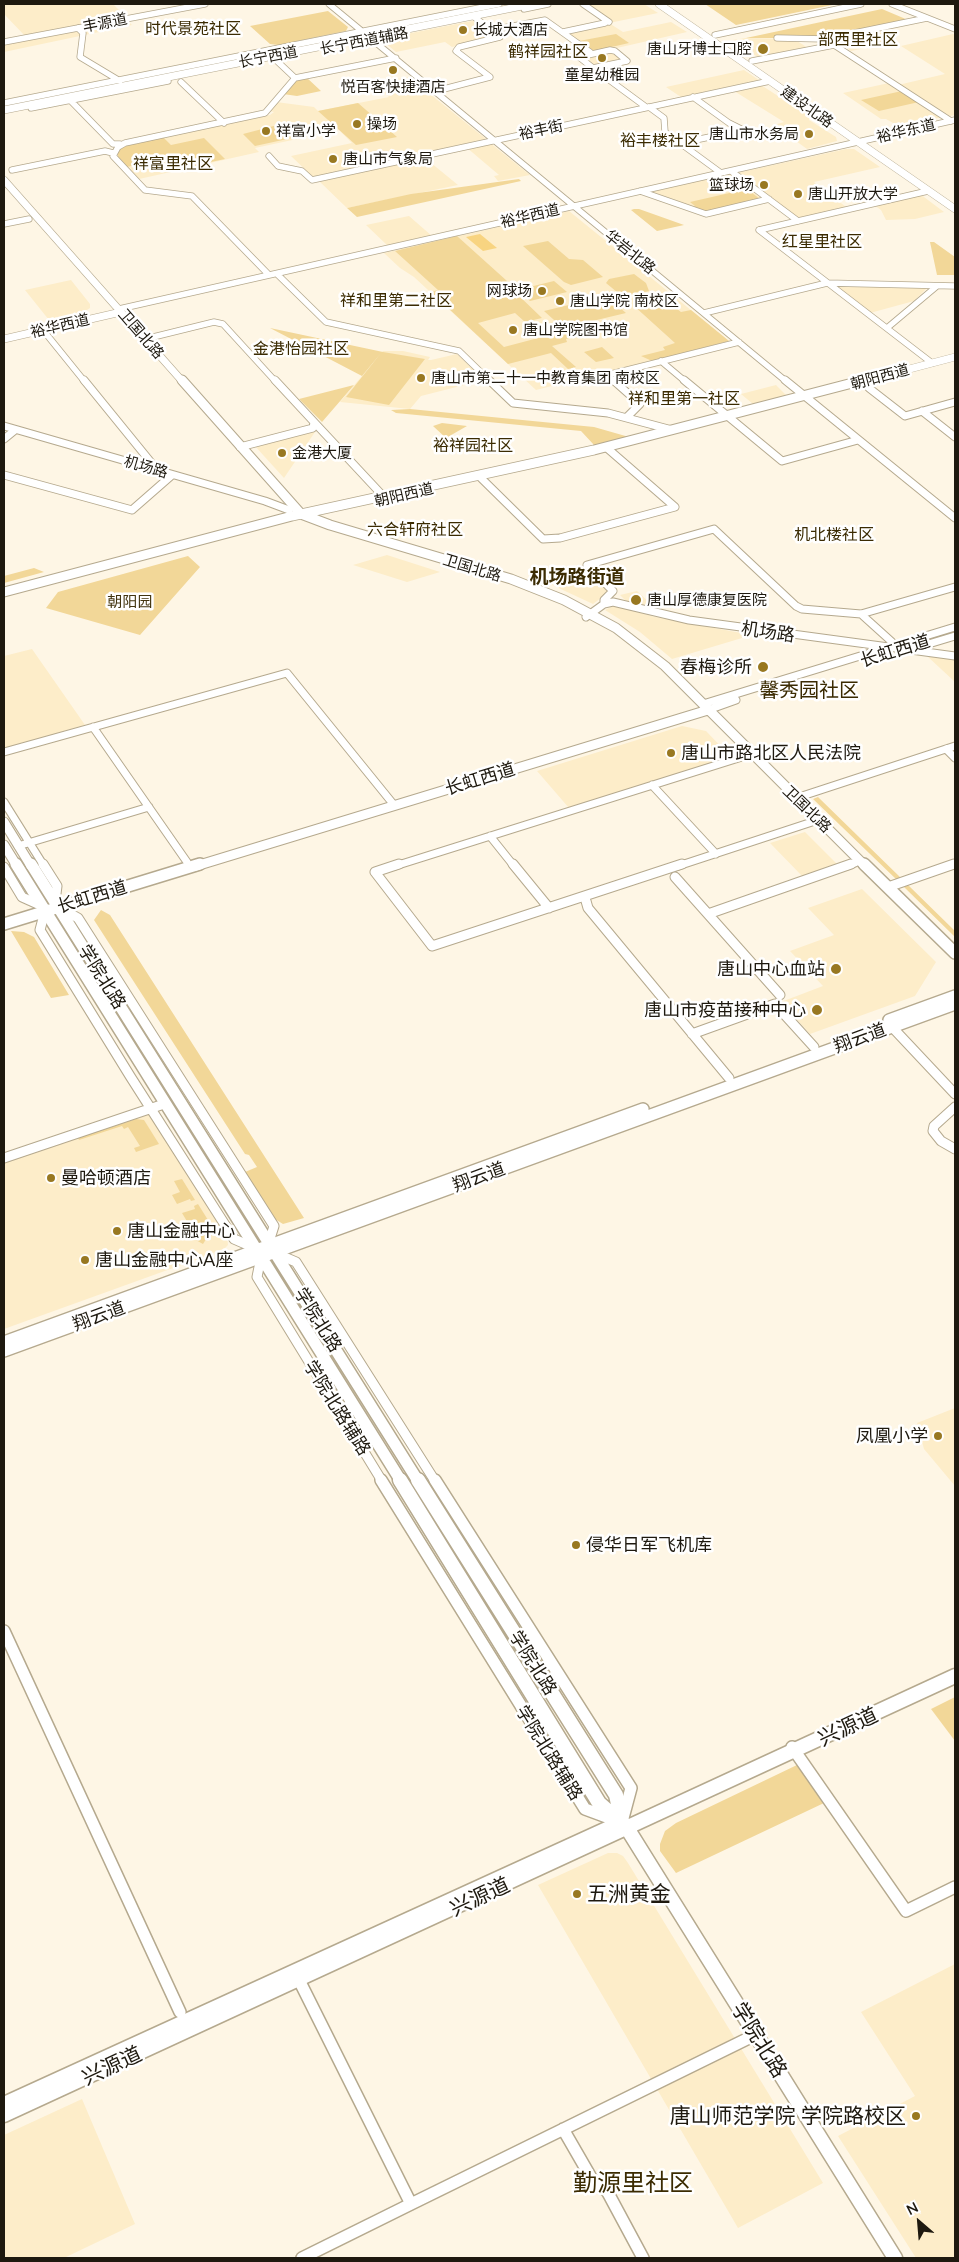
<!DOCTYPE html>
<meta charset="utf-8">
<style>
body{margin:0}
#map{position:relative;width:959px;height:2262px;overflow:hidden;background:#fef6e5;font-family:Lato,sans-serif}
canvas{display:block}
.frame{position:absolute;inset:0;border:5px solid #1e190f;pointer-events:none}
.north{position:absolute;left:894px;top:2197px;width:50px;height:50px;-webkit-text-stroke:4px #fff;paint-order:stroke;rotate:333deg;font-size:14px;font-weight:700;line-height:20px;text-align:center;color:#1e190f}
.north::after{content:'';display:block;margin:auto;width:18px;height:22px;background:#1e190f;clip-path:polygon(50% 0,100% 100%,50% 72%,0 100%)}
</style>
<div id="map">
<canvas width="959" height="2262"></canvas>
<div class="frame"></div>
<div class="north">N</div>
</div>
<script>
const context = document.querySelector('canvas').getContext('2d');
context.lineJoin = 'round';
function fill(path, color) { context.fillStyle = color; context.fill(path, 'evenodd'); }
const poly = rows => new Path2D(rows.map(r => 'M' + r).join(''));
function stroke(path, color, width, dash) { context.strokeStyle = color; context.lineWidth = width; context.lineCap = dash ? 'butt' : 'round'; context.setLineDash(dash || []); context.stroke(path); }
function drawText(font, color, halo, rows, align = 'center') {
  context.font = font + ' Lato,"Noto Sans SC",sans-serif'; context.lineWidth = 5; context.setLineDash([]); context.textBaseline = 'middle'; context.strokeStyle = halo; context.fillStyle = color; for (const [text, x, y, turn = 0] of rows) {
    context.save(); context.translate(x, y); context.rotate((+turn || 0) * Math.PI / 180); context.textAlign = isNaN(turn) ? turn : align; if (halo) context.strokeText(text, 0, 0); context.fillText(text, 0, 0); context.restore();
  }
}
const built = poly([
 [4,4,113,4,126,17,25,36,4,14],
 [579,4,644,4,658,13,609,23,623,32,671,22,687,32,595,53,566,32,609,23],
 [127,20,132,25,4,52,4,44],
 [477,20,498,37,452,47,445,42,396,52,384,42,386,38],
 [876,30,895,42,851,51,834,40],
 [953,34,955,35,955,115,950,116,898,85,945,74,901,46],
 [746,38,794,39,808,48,759,58,733,40],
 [612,50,622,59,593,67,581,57],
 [744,70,759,80,681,97,666,87],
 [394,77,397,79,409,77,486,139,313,177,291,156,352,143,339,130,255,148,259,152,192,167,163,137,270,115,274,112,270,111,276,102,314,107,318,111,389,97,371,82],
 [889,83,942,117,900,127,886,119,881,119,843,93],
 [761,85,809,116,809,120,836,137,837,141,807,149,774,125,784,122,734,91],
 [489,142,530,175,498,181,494,176,499,175,466,147],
 [846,149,854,149,880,167,814,182,846,207,798,218,737,173],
 [425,158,458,185,347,208,319,181],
 [148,161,161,168,166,173,139,179,127,167,132,166,132,164],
 [729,173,762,197,705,212,648,192],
 [920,194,944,212,915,219,886,220,881,210,874,205],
 [569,211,729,341,536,390,414,277,400,268,384,253],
 [409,216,432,236,388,246,366,225],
 [71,280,90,304,90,308,84,312,49,320,25,290],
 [832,284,928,287,914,301,870,313],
 [383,351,403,351,430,357,428,360,431,360,457,354,484,380,421,396,410,409,340,402],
 [776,385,787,396,753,404,741,394],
 [317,429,284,478,254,445],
 [387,555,440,572,407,582,353,565],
 [582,566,609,592,593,604,537,578],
 [637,591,650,603,636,607,631,606,620,595],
 [614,605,655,617,752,635,672,659,640,632,605,610],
 [32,649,85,725,4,749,4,656],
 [927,656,955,659,955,682],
 [682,726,706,731,731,757,569,808,537,771],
 [805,832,838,865,803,877,770,843],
 [862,889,936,962,915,996,810,1034,781,1002,823,986,790,951,834,935,808,908],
 [147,1108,227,1237,228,1245,225,1248,198,1259,4,1329,4,1156],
 [955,1408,955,1486,924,1449,917,1423],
 [608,1853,617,1853,623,1856,628,1863,823,2183,738,2228,538,1885],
 [955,1964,955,2258,916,2258,838,2136,915,2096,861,2012],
 [82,2099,135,2224,64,2258,4,2258,4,2135]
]);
const green = poly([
 [705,4,837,4,736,25],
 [882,9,908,20,820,38,746,38],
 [328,11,348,27,346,31,278,45,270,44,250,26],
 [616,34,629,43,594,51,579,41],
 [306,77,321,91,297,96,283,94,296,79],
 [902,91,919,102,879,111,861,100],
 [358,103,397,137,356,145,318,111],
 [285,123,289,126,282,128,292,138,255,146,243,134],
 [163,137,171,145,204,138,225,159,192,166,188,162,172,165,177,171,166,173,148,161,132,164,132,166,127,167,118,157,118,152,121,148,131,144],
 [519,179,521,181,357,217,347,208,411,194],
 [747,189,760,199,705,212,692,208,695,206,690,202],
 [634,209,639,209,684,225,657,231,631,210],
 [457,236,517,290,554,281,567,292,530,301,520,292,516,293,542,318,525,322,515,313,478,323,504,347,542,337,533,329,549,325,565,338,551,325,555,324,571,338,566,339,567,342,552,346,576,367,568,369,551,353,508,364,431,292,438,290,395,251],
 [548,241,569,259,583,260,603,277,571,285,564,282,523,246],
 [930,242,934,242,955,257,955,275,937,275],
 [634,274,646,283,649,291,623,297,606,283,609,279],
 [606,296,626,313,563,328,544,311],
 [657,298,668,302,681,312,691,310,729,341,652,361,641,356,665,350,663,347,675,343,633,305,653,302],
 [270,328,383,352,425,359,389,405,346,397,381,353,362,376],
 [602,347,614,358,596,362,584,352],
 [354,385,322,422,299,399],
 [410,409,594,427,629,437,594,445,581,431,396,413,391,410],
 [442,423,467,426,446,438,433,426],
 [188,556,200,567,140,635,46,608,58,592],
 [34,568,44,572,4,583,4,576],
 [818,797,902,879,897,880,813,799],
 [907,884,955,931,955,937,904,887],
 [101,910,110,915,304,1218,283,1224,275,1219,245,1172,257,1167,249,1155,245,1154,94,920],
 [11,931,24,932,34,937,69,995,51,998],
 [136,1119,144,1120,159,1144,136,1152,134,1148,140,1146,128,1127,124,1129,122,1126,79,1140,78,1138],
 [182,1179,195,1200,191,1201,190,1199,177,1204,172,1195,180,1192,174,1181],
 [198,1204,213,1228,203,1244,183,1233,188,1223,182,1213,195,1209,194,1206],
 [955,1697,955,1741,931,1709],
 [797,1765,824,1803,676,1873,660,1851,660,1844,665,1831,676,1823]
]);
const water = poly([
 [480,234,497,248,483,251,466,237]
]);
const minorFar3 = poly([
 [329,4,787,382],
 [583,4,609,22],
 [892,4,955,29],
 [524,9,548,4],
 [927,18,825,39,951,121],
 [78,28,83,33,80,57,120,81],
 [492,30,545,20,590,52],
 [563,32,605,23],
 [715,35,861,4],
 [777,38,825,39],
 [4,42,205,4],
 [610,50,615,51,627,61,593,68,579,57,610,50],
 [752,61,834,45],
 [593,68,646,107],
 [295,78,396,58],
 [181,82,224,123],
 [436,91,490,77,456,51,459,47,500,37,473,16],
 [693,97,729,123,743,130],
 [70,100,113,144,120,144],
 [4,103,499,4],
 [649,107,664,118,665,132,721,173],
 [31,108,168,81],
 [681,143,743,130],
 [269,156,278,166,302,171,312,180,770,81],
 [12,170,105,151,113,153],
 [731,171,798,221],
 [640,191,706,214,769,199],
 [4,224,29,219],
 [759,230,932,363],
 [759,230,928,191],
 [277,274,326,322,459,351,491,382],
 [269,275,192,196,145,190,113,156,118,147,125,143,265,113,295,78,278,62],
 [119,309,955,120],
 [704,313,827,283,955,286],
 [887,328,937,286],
 [43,330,85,382],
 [145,339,214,322,223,324,276,382],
 [661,361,686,382],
 [614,382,607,375,739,342]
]);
const minorFar2 = poly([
 [84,380,158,471],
 [489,380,513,403,608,413,672,430],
 [613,380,640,404,627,417],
 [684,380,782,461,858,440],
 [785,380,955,518],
 [869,388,905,416,955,402],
 [922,411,955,437],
 [314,422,384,497],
 [4,426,265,501,289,510],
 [4,439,15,430],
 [240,447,313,428,314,422,275,380],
 [607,448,675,507],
 [4,475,132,510,172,475],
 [481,478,543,539,560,538,675,507],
 [604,604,604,600,613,591,587,565,714,529,796,606,802,609,861,614,955,587],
 [861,614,892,642],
 [586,617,604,604,613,602,689,620,955,656],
 [912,649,955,636],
 [703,704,955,627],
 [708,710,736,700],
 [93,727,187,862],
 [946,749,955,758],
 [4,752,287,673,394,805],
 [652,785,716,854],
 [796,798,955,746],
 [4,802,44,866],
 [490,836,514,866],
 [18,846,149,807],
 [395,866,745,756],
 [678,866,812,822],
 [847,866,855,863],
 [950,866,955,864]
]);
const minorFar1 = poly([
 [43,864,57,886,55,902],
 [399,864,375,872,432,946,682,864],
 [513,864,549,908],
 [4,867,22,897,42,906],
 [675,877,780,995],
 [888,887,954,864],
 [586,901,588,908,729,1078],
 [58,907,78,918,274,1226,268,1245],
 [45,911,40,930,130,1076,234,1239,257,1249],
 [708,914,851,864],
 [892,1027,955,1094],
 [692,1034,775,1004,814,1047],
 [955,1107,934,1126,933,1131,941,1141,955,1149],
 [4,1158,164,1104],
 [275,1253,296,1262,435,1481],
 [261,1257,257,1277,382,1481]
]);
const minor = poly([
 [381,1480,585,1809,612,1819],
 [435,1480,631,1788,623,1818],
 [4,1631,180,2012],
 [792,1747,906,1911,955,1887],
 [299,1980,411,2204,302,2258],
 [563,2129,593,2181,607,2191,643,2258],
 [411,2204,755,2035]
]);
const majorFar3 = poly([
 [659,4,955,209],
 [4,110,532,4],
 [4,180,183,382],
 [4,339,121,312],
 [860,382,955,357]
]);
const majorFar2 = poly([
 [182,380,301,514,330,525,511,579,564,600,616,628,665,666,865,866],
 [4,592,292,516,594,450,864,380],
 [4,822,31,866],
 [4,845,17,866],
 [196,866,708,710]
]);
const majorFar1 = poly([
 [16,864,401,1481],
 [31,864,418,1481],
 [864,864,955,953],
 [4,924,200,864],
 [889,1020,955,996],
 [4,1342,643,1109],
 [4,1351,955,1004]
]);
const major = poly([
 [400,1480,599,1803,627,1828,895,2258],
 [418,1480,616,1795,622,1822],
 [4,2104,611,1827],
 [4,2115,955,1676]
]);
const markers = [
 [463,30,5,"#987821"],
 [763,49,6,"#987821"],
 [602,58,5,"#987821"],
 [393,70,5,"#987821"],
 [357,124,5,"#987821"],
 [266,131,5,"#987821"],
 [809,134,5,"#987821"],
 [333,159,5,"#987821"],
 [764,185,5,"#987821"],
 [798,194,5,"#987821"],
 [542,291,5,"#987821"],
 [560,301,5,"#987821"],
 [513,330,5,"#987821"],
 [421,378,5,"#987821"],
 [282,453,5,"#987821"],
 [636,600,6,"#987821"],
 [763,667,6,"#987821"],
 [671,753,5,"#987821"],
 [836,969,6,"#987821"],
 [817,1010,6,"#987821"],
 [51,1178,5,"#987821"],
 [117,1231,5,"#987821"],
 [85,1260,5,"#987821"],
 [938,1436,5,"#987821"],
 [576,1545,5,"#987821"],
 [577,1894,5,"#987821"],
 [916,2116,5,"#987821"]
];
const farStreetnames = [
 ["丰源道",105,23,-11],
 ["长宁西道辅路",364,41,-11],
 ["长宁西道",268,57,-11],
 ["建设北路",807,107,35],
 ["裕丰街",541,130,-12],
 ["裕华东道",906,131,-13],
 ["裕华西道",530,216,-13],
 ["华岩北路",630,252,39],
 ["裕华西道",60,326,-13],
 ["卫国北路",141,334,49],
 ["朝阳西道",880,377,-15],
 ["机场路",146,467,16],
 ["朝阳西道",404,495,-13],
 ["卫国北路",472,568,17],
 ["卫国北路",807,809,44]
];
const farPoinames = [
 ["长城大酒店",473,30],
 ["唐山牙博士口腔",752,49,"right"],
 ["童星幼稚园",602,75,"center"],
 ["悦百客快捷酒店",393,87,"center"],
 ["操场",367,124],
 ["祥富小学",276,131],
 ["唐山市水务局",799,134,"right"],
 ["唐山市气象局",343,159],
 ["篮球场",754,185,"right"],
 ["唐山开放大学",808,194],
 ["网球场",532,291,"right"],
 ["唐山学院 南校区",570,301],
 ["唐山学院图书馆",523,330],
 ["唐山市第二十一中教育集团 南校区",431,378],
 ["金港大厦",292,453],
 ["唐山厚德康复医院",647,600]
];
const farParknames = [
 ["朝阳园",130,602]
];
const farQuarternames = [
 ["时代景苑社区",193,29],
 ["部西里社区",858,40],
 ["鹤祥园社区",548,52],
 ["裕丰楼社区",660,141],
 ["祥富里社区",173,164],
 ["红星里社区",822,242],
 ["祥和里第二社区",396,301],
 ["金港怡园社区",301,349],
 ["祥和里第一社区",684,399],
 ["裕祥园社区",473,446],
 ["六合轩府社区",415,530],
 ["机北楼社区",834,535]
];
const streetNames = [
 ["机场路",768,632,8],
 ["长虹西道",895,651,-17],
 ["长虹西道",480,779,-17],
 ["长虹西道",92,897,-17],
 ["学院北路",102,977,58],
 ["翔云道",860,1038,-20],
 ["翔云道",479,1177,-20],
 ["翔云道",99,1316,-20],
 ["学院北路",318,1320,58],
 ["学院北路辅路",337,1408,58],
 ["学院北路",533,1663,58],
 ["学院北路辅路",549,1753,58]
];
const poiNames = [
 ["春梅诊所",752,667,"right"],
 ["唐山市路北区人民法院",681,753],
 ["唐山中心血站",825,969,"right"],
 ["唐山市疫苗接种中心",806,1010,"right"],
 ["曼哈顿酒店",61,1178],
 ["唐山金融中心",127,1231],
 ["唐山金融中心A座",95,1260],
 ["凤凰小学",928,1436,"right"],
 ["侵华日军飞机库",586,1545]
];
const farDistrictnames = [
 ["机场路街道",577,577]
];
const quarterNames = [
 ["馨秀园社区",809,691]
];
const nearStreetnames = [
 ["兴源道",848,1727,-25],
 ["兴源道",480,1897,-25],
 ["学院北路",759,2040,58],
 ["兴源道",112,2066,-25]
];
const nearPoinames = [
 ["五洲黄金",587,1894],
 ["唐山师范学院 学院路校区",906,2116,"right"]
];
const nearQuarternames = [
 ["勤源里社区",633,2183]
];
fill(built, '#fdedc9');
fill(green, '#f2d798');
fill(water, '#f8d481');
stroke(minorFar3, '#b5a98e', 7);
stroke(minorFar2, '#b5a98e', 9);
stroke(minorFar1, '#b5a98e', 11);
stroke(minor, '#b5a98e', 14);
stroke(majorFar3, '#b5a98e', 8);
stroke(majorFar2, '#b5a98e', 11);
stroke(majorFar1, '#b5a98e', 14);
stroke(major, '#b5a98e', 17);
stroke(minorFar3, '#fff', 5.5);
stroke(minorFar2, '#fff', 7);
stroke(minorFar1, '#fff', 9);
stroke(minor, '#fff', 11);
stroke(majorFar3, '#fff', 7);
stroke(majorFar2, '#fff', 9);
stroke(majorFar1, '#fff', 11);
stroke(major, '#fff', 14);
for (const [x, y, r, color] of markers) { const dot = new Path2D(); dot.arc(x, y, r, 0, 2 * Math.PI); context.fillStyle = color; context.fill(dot); stroke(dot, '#fff', 2); }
drawText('15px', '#1e190f', '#fff', farStreetnames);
drawText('15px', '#1e190f', '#fff', farPoinames, 'left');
drawText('15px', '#433510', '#fff', farParknames);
drawText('16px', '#3b2b02', '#fff', farQuarternames);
drawText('18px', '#1e190f', '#fff', streetNames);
drawText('18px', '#1e190f', '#fff', poiNames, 'left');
drawText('bold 19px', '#3b2b02', '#fff', farDistrictnames);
drawText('20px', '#3b2b02', '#fff', quarterNames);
drawText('21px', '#1e190f', '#fff', nearStreetnames);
drawText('21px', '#1e190f', '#fff', nearPoinames, 'left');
drawText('24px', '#3b2b02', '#fff', nearQuarternames);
</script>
